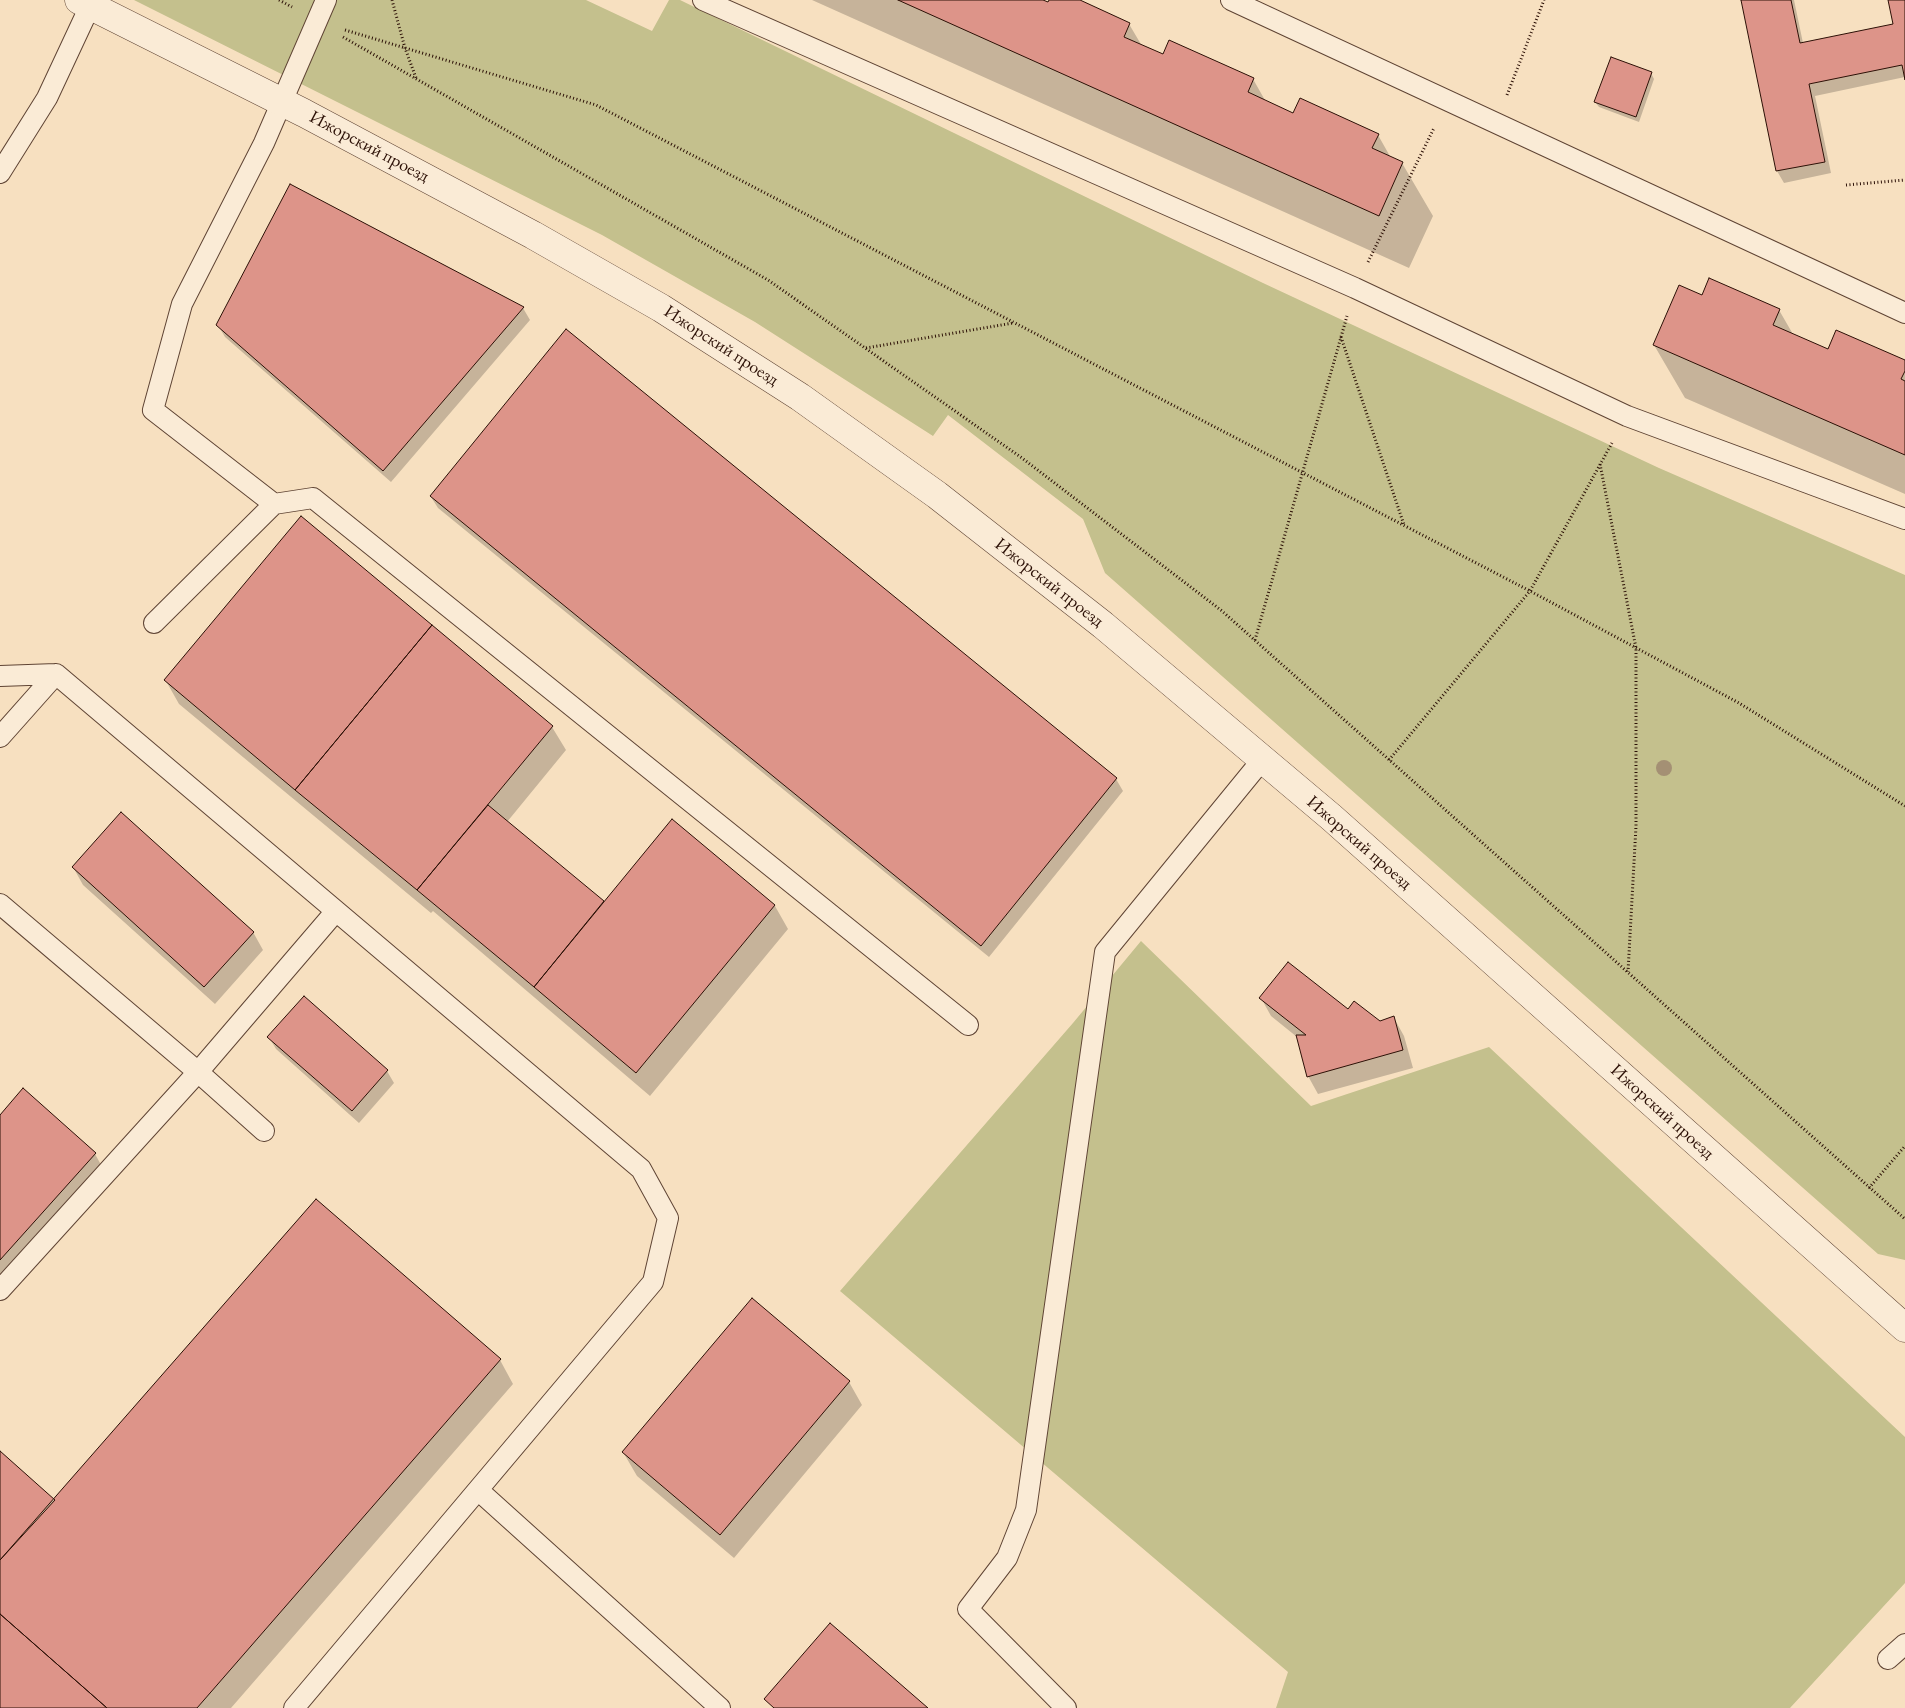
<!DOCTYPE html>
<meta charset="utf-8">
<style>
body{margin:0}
canvas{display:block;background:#f7e0c0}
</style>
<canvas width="1905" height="1708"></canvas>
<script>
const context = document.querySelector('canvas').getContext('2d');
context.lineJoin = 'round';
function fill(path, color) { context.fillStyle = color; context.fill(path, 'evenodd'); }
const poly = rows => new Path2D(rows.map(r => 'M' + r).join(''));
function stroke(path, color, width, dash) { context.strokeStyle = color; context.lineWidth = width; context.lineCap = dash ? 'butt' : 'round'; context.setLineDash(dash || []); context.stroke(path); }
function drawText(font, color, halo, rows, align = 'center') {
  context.font = font + ' "EB Garamond",serif'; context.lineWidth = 4; context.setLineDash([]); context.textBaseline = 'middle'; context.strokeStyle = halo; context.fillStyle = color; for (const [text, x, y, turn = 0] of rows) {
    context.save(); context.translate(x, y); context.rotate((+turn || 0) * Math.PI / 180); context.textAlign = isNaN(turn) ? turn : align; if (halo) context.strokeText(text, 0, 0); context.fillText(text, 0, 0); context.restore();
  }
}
const green = poly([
 [134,0,586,0,652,31,669,0,680,0,1263,283,1659,468,1905,575,1905,1260,1878,1254,1105,573,1083,519,948,415,933,436,755,322,602,235],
 [1141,941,1311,1106,1489,1047,1905,1437,1905,1583,1790,1708,1276,1708,1288,1672,840,1291,1073,1023]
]);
const shadow = poly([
 [812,0,1040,0,1049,4,1050,0,1076,0,1129,24,1142,46,1163,56,1253,79,1266,102,1294,114,1378,135,1391,158,1402,163,1433,216,1409,268],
 [1742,0,1794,0,1803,43,1895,25,1890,0,1905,0,1905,77,1815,96,1831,173,1784,183,1777,171],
 [1651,73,1654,79,1639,122,1599,107,1595,102],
 [1702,297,1779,310,1794,336,1829,351,1905,361,1905,494,1685,398,1654,345],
 [523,308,530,320,391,482,225,337,218,325],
 [431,497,1116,779,1123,791,989,957,438,508],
 [166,681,552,727,566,750,507,822,604,904,672,821,775,906,788,929,650,1096,433,911,431,913,179,704],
 [73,867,253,932,263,950,215,1004,83,885],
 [304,998,387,1071,394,1083,359,1123,276,1049,269,1037],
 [1261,998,1348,1011,1380,1022,1394,1018,1404,1036,1413,1068,1318,1094,1308,1076,1297,1037,1271,1016],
 [0,1116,95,1154,105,1172,0,1289],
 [500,1360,513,1384,231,1708,0,1708,0,1453,55,1501],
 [849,1382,862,1405,734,1558,637,1476,623,1452]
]);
const building = poly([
 [898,0,1043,0,1048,2,1049,0,1080,0,1130,23,1124,37,1163,54,1169,40,1254,78,1248,92,1293,113,1300,98,1379,134,1372,148,1403,162,1379,216,898,0],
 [1741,0,1791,0,1800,43,1893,24,1888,0,1905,0,1905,80,1902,65,1809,84,1825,162,1776,171,1741,0],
 [1611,57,1652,72,1636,117,1594,102,1611,57],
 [290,184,524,307,383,471,216,325,290,184],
 [1709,278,1780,309,1773,325,1828,349,1836,330,1905,360,1905,371,1901,379,1905,381,1905,455,1653,345,1679,285,1702,295,1709,278],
 [566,329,1117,778,981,946,430,496,566,329],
 [301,516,432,625,295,790,164,680,301,516],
 [432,625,553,726,417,890,295,790,432,625],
 [488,805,604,901,534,987,417,890,488,805],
 [121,812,254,932,204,987,72,867,121,812],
 [672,819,775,905,636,1073,534,987,672,819],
 [1288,962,1348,1009,1354,1001,1380,1021,1394,1016,1403,1050,1307,1077,1296,1035,1306,1035,1259,998,1288,962],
 [304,996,388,1070,352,1111,267,1037,304,996],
 [23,1088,96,1153,0,1260,0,1115,23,1088],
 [316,1199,501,1359,197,1708,107,1708,0,1614,0,1560,316,1199],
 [752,1298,850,1381,720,1535,622,1452,752,1298],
 [0,1451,55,1500,0,1560,0,1451],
 [0,1614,107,1708,0,1708,0,1614],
 [830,1623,928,1708,774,1708,764,1699,830,1623]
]);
const path = poly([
 [279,0,292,7],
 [392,0,405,48,416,78],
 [345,30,596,105,1530,591,1739,703,1905,806],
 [343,37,768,280,1022,458,1222,611,1905,1219],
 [1507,95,1544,0],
 [1846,185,1905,180],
 [1368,262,1434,128],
 [1341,337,1404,525],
 [866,348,1013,323],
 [1600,464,1636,648,1636,826,1628,972],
 [1255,640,1347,316],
 [1389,760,1530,591,1612,443],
 [1869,1188,1905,1146]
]);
const service = poly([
 [703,0,1355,288,1627,416,1905,519],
 [1231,0,1905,313],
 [0,173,47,98,90,6],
 [274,504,313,498,968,1025],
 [154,623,274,504,153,410,182,304,264,143,326,0],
 [0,676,56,674],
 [0,737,56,674,641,1169,668,1218,653,1282,294,1708],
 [0,904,198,1072,336,911],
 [0,1290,198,1072,264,1131],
 [478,1490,720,1708],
 [1888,1659,1905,1644],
 [1066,1708,968,1609,1007,1558,1026,1510,1105,952,1262,760]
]);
const tertiary = poly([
 [79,0,304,113,533,235,661,308,800,397,937,495,1103,625,1331,817,1905,1328]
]);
const trees = [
 [1664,768]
];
const streetNames = [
 ["Ижорский проезд",369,147,28],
 ["Ижорский проезд",721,346,33],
 ["Ижорский проезд",1049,583,38],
 ["Ижорский проезд",1359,843,41],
 ["Ижорский проезд",1662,1112,42]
];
fill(green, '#c4c08d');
fill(shadow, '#0003');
fill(building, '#dd9489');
stroke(building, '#2c1006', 1);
stroke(service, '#5f4434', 22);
stroke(tertiary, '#5f4434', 29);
stroke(path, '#2c1006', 3, [1, 2.5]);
stroke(service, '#faebd6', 20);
stroke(tertiary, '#faebd6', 28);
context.fillStyle = '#a49074';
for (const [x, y] of trees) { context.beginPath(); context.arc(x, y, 8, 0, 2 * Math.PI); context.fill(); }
drawText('18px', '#2c1006', '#faebd6', streetNames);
</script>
